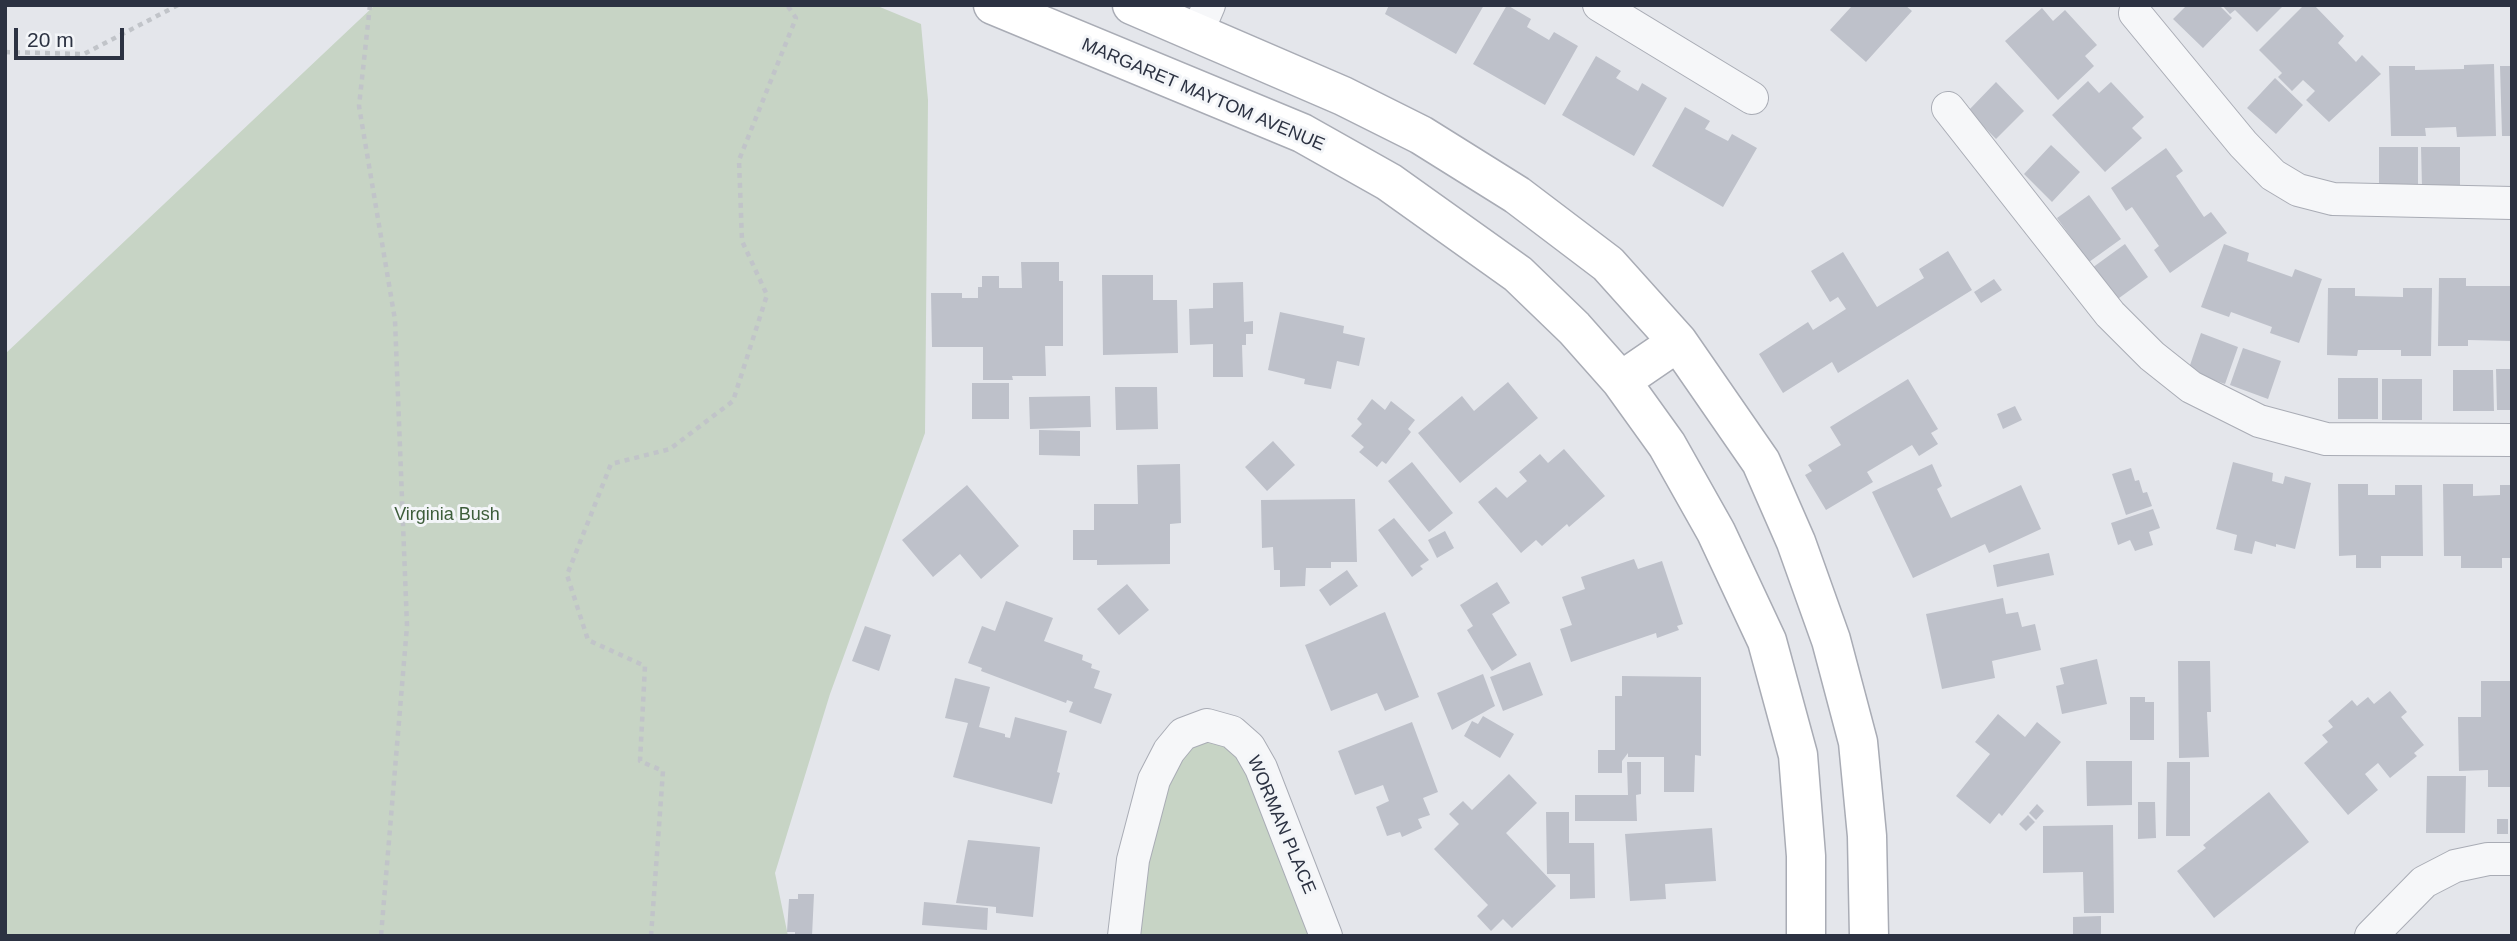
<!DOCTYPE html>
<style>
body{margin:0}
#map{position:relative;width:2517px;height:941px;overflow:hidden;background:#e4e6eb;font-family:Helvetica,sans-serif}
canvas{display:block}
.frame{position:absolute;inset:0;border:7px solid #2c3242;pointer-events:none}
.scale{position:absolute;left:14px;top:28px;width:110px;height:32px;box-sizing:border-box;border:4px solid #2c3242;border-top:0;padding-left:9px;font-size:21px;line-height:24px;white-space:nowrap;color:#2c3242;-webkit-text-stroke:5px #f3f5f8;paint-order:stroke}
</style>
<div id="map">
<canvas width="2517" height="941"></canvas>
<div class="frame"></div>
<div class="scale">20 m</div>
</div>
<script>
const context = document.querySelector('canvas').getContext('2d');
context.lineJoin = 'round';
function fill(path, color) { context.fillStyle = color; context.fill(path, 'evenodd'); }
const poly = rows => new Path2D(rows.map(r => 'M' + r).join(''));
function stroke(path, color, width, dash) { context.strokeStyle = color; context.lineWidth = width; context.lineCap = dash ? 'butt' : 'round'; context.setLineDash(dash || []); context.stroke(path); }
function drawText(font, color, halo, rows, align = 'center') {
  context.font = font + ' Helvetica,sans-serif'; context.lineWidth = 6; context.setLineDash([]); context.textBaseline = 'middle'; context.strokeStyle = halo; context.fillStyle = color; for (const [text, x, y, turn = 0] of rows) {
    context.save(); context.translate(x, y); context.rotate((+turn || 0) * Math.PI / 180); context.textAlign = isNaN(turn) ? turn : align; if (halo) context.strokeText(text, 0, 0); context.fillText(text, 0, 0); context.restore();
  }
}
const green = poly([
 [375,5,875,5,921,24,928,100,925,433,830,694,775,873,788,936,5,936,5,354],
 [1191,737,1243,743,1329,936,1131,936,1166,754]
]);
const building = poly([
 [1389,5,1484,5,1456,54,1385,14],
 [1507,5,1531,19,1527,27,1549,40,1554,32,1578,46,1545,105,1473,64],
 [1849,5,1905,5,1912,11,1866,62,1830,30,1851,7],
 [2187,5,2219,5,2232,18,2203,48,2173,19],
 [2222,5,2284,5,2257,32,2235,10,2230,14],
 [2304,5,2314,5,2344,36,2338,43,2356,62,2362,55,2381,74,2329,122,2306,100,2315,91,2303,80,2292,91,2278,77,2282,73,2259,50],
 [2042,8,2053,21,2065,10,2097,45,2085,56,2094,66,2058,100,2005,41],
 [1596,56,1621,71,1616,78,1638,91,1642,83,1667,98,1634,156,1562,115],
 [2494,64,2496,136,2457,137,2456,127,2425,128,2426,136,2391,136,2389,66,2415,66,2415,70,2464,69,2464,65],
 [2500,66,2512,66,2512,136,2502,136],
 [2275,78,2303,105,2276,134,2247,108],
 [2088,81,2099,93,2111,82,2144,117,2132,128,2142,138,2105,172,2052,115],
 [1996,82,2024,111,1996,139,1968,111],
 [1685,107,1710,121,1705,129,1728,141,1732,134,1757,148,1723,207,1652,166],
 [2051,145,2080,172,2052,202,2024,174],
 [2379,147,2418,147,2418,187,2379,187],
 [2421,147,2460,147,2460,187,2422,187],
 [2166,148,2183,171,2176,176,2204,217,2211,212,2227,233,2170,273,2154,250,2159,246,2132,207,2126,211,2111,188],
 [2089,195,2121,239,2089,262,2057,218],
 [2125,244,2148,277,2115,301,2092,268],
 [2224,244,2249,253,2247,261,2292,277,2295,269,2322,279,2299,343,2270,333,2272,327,2231,312,2229,317,2201,307],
 [1948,251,1972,290,1838,373,1832,362,1783,393,1759,354,1808,322,1813,330,1846,309,1838,297,1830,302,1811,271,1843,252,1877,307,1924,278,1919,269],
 [1021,262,1059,262,1059,281,1063,281,1063,346,1045,346,1046,376,1012,376,1013,380,983,380,983,347,932,347,931,293,962,293,962,298,978,298,978,287,982,287,982,276,999,276,999,288,1022,288],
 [1102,275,1153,275,1153,300,1177,300,1178,353,1103,355],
 [2439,278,2466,278,2466,286,2512,286,2512,341,2468,340,2468,346,2438,346],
 [1994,279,2002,290,1981,303,1974,292],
 [1243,282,1244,322,1253,321,1253,334,1246,334,1246,345,1242,345,1243,377,1213,377,1213,344,1190,345,1189,309,1213,308,1213,283],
 [2328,288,2355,288,2355,296,2403,297,2403,288,2432,288,2431,356,2401,356,2401,350,2358,350,2357,356,2327,355],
 [1280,312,1344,326,1343,333,1365,338,1359,366,1337,361,1331,389,1304,384,1305,379,1268,370],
 [2201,333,2238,347,2225,384,2188,371],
 [2243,348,2281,361,2268,399,2230,385],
 [2496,369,2512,369,2512,410,2497,410],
 [2453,370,2493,370,2494,411,2453,411],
 [2338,378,2378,378,2378,419,2338,419],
 [1908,379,1938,429,1931,433,1938,444,1919,456,1912,445,1867,472,1873,482,1826,510,1805,475,1812,471,1808,465,1841,445,1830,427],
 [2382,379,2422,379,2422,420,2382,420],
 [1508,382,1538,418,1460,483,1418,433,1462,396,1474,411],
 [972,383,1009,383,1009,419,972,419],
 [1115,387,1157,387,1158,429,1116,430],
 [1090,396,1091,427,1030,429,1029,397],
 [1372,399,1385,410,1391,401,1415,420,1408,429,1411,432,1386,464,1382,461,1377,467,1359,452,1364,447,1351,436,1362,424,1357,419],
 [2015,406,2022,420,2003,429,1997,414],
 [1039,430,1080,431,1080,456,1039,455],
 [1273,441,1295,465,1267,491,1245,467],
 [1564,449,1605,496,1569,527,1567,524,1542,546,1536,540,1521,553,1478,502,1496,487,1507,498,1527,481,1519,472,1540,454,1548,463],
 [1412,462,1453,513,1429,532,1388,481],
 [2233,462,2273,473,2272,481,2283,484,2285,476,2311,483,2295,549,2276,544,2276,547,2255,541,2252,554,2234,550,2237,535,2216,529],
 [1180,464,1181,523,1170,524,1170,564,1097,565,1097,560,1073,560,1073,530,1094,530,1094,504,1138,504,1137,465],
 [1932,464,1942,486,1937,489,1951,518,2021,485,2041,529,1989,553,1985,544,1913,578,1872,492],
 [2131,468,2135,481,2139,480,2143,493,2147,492,2152,506,2126,515,2112,474],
 [2338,484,2368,484,2368,495,2395,495,2395,485,2422,485,2423,556,2381,556,2381,568,2356,568,2356,555,2339,556],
 [2443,484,2473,484,2473,496,2500,495,2500,485,2512,485,2512,558,2502,558,2502,568,2461,568,2461,556,2444,556],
 [967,485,1019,546,981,579,960,554,933,577,902,540],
 [1355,499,1357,562,1331,562,1331,568,1306,568,1305,586,1280,587,1280,570,1274,570,1273,547,1262,548,1261,500],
 [2153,509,2160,528,2149,532,2153,545,2135,551,2130,540,2118,545,2111,523],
 [1394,518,1429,560,1420,566,1423,569,1412,577,1378,530],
 [1445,531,1454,548,1437,558,1428,540],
 [2049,553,2054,575,1997,587,1993,565],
 [1634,559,1638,569,1662,561,1683,624,1677,626,1679,630,1657,638,1656,633,1571,662,1560,629,1572,625,1562,597,1585,589,1581,577],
 [1347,570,1358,586,1330,606,1319,590],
 [1497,582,1510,603,1492,614,1517,655,1492,671,1467,630,1473,626,1460,605],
 [1127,584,1149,610,1119,635,1097,609],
 [2003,598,2006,614,2018,612,2022,627,2035,624,2041,650,1992,661,1995,678,1942,689,1926,614],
 [1006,601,1053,618,1044,641,1083,655,1082,660,1092,664,1091,668,1100,671,1094,688,1112,694,1101,724,1069,712,1073,702,1067,700,1066,703,981,671,982,668,968,663,982,626,995,631],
 [1385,612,1419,697,1385,711,1377,693,1331,711,1305,645],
 [865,626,891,635,879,671,852,661],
 [2097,659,2107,704,2062,714,2056,686,2064,684,2060,668],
 [2178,661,2210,661,2211,712,2207,712,2209,757,2179,758],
 [1530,662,1543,695,1503,711,1490,677],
 [1483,674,1495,706,1452,730,1437,693],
 [1622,676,1701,677,1701,756,1695,755,1694,792,1664,792,1664,757,1628,757,1628,753,1622,761,1622,773,1598,773,1598,750,1615,750,1615,696,1622,696],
 [955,678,990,687,979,727,1005,734,1005,737,1010,738,1015,717,1067,731,1057,772,1060,773,1052,804,953,777,968,723,945,718],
 [2481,681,2512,681,2512,787,2488,787,2488,770,2459,771,2458,717,2481,717],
 [2390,691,2407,712,2401,717,2424,745,2414,753,2417,756,2390,778,2378,763,2365,774,2378,790,2348,815,2304,763,2328,742,2322,735,2333,727,2328,721,2352,700,2357,706,2368,697,2374,704],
 [2130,697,2145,697,2145,702,2154,702,2154,740,2130,740],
 [1998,714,2025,737,2037,722,2061,742,2002,816,1999,813,1990,824,1956,796,1990,754,1975,742],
 [1483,716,1514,734,1500,758,1464,736,1472,721,1478,724],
 [1412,722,1438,792,1423,798,1430,815,1418,819,1422,828,1402,837,1400,832,1387,836,1376,807,1389,801,1383,785,1355,795,1338,751],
 [2086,761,2132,761,2132,805,2087,806],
 [1627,762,1641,762,1641,794,1636,795,1637,821,1575,821,1575,795,1628,795],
 [2167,762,2190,762,2190,836,2166,836],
 [1509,774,1537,803,1506,833,1556,886,1512,928,1503,919,1491,931,1477,916,1488,905,1434,849,1459,824,1449,814,1463,801,1472,810],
 [2427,776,2466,776,2465,833,2426,833],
 [2269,792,2309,842,2214,918,2177,871,2206,848,2203,845],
 [2138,802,2155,802,2156,838,2138,839],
 [2037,804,2044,811,2036,820,2029,813],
 [1546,812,1569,812,1569,843,1594,843,1595,898,1570,899,1570,874,1547,874],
 [2028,815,2035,822,2026,831,2019,824],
 [2497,819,2508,819,2508,834,2497,834],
 [2113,825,2114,913,2084,913,2083,872,2043,873,2043,826],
 [1712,828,1716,881,1665,884,1666,899,1630,901,1625,834],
 [968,840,1040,847,1033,917,996,913,996,907,956,903],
 [798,894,814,894,812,936,795,936,795,932,787,932,789,899,798,899],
 [924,902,988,908,987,930,922,925],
 [2101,916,2101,936,2073,936,2073,917]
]);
const path = poly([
 [370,5,359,106,395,320,407,626,381,936],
 [5,52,84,54,178,5],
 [651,936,663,771,640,761,645,666,588,640,567,575,611,464,670,449,733,401,767,295,742,241,739,160,796,18,787,5]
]);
const street = poly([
 [1599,5,1752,98],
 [2135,13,2243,144,2273,175,2298,190,2333,199,2512,203],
 [1197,33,1209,5],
 [1948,108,2110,314,2152,356,2191,387,2259,421,2326,439,2512,440],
 [1124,936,1133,860,1154,780,1169,751,1183,734,1207,725,1232,732,1249,747,1261,768,1326,936],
 [2371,936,2424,882,2455,866,2488,859,2512,859]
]);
const secondary = poly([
 [993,5,1302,133,1389,182,1518,274,1574,328,1621,381,1667,445,1716,532,1767,641,1798,755,1806,856,1806,936],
 [1132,5,1343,96,1421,135,1517,195,1608,264,1678,342,1761,462,1796,542,1831,640,1858,742,1867,836,1869,936],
 [1621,381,1678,342]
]);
const streetNames = [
 ["MARGARET MAYTOM AVENUE",1203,95,23],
 ["WORMAN PLACE",1281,825,67]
];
const parkNames = [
 ["Virginia Bush",447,515]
];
fill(green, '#c7d4c5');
fill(building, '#bec1ca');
stroke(street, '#a9acb5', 34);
stroke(secondary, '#a9acb5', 41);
stroke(path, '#c1c4c9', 4.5, [5, 5]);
stroke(street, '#f6f7f9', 32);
stroke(secondary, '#fff', 38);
drawText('18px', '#2c3242', '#f3f5f8', streetNames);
drawText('18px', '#3d5d3a', '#f3f5f8', parkNames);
</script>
